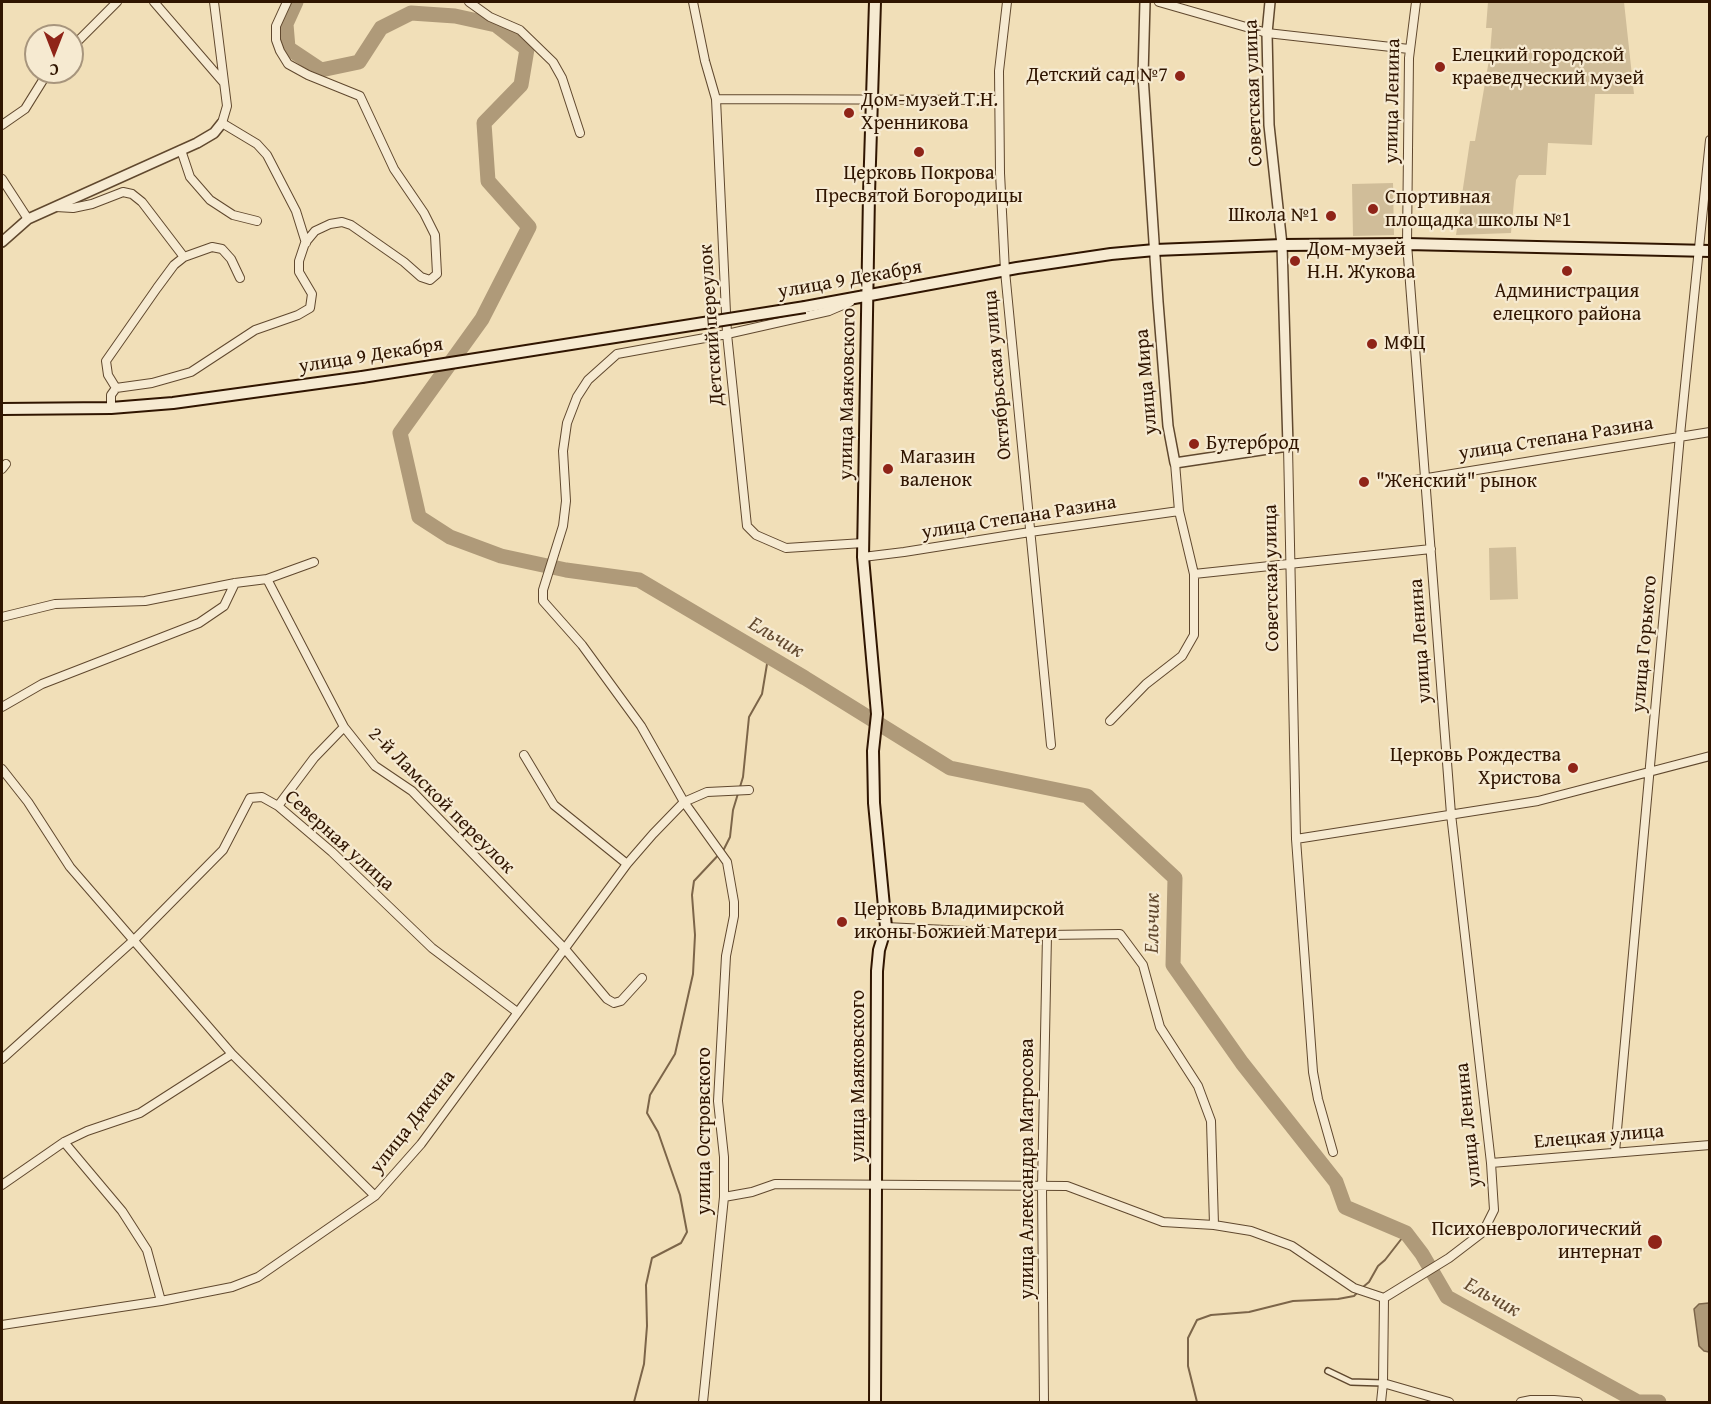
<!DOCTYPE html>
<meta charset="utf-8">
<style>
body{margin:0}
#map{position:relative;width:1711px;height:1404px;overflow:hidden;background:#f1dfb8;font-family:"Gentium Book Plus",serif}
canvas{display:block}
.frame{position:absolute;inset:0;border:3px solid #301500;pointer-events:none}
.north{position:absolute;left:24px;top:24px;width:60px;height:60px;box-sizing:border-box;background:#f6ead1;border:2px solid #a7957d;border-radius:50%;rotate:180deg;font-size:16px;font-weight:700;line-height:24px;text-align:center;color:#301500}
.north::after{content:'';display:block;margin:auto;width:21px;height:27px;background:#8f2418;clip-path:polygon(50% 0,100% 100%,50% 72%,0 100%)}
</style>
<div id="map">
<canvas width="1711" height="1404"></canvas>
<div class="frame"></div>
<div class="north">С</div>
</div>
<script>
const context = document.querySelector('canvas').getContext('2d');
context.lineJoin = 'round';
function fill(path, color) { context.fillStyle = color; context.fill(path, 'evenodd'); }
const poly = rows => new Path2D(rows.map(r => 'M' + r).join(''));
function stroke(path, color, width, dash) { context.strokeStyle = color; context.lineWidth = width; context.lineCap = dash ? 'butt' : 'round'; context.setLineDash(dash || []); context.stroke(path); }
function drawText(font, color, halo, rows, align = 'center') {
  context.font = font + ' "Gentium Book Plus",serif'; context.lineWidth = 4.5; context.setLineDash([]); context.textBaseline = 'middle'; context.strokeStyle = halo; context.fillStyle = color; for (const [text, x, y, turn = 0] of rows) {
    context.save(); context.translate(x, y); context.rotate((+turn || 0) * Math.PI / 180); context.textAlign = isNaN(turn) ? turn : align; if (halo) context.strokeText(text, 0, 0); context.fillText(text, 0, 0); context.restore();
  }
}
const green = poly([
 [1488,2,1624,2,1634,94,1595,94,1592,145,1548,143,1546,175,1519,175,1516,180,1511,233,1456,235,1470,141,1475,141,1490,54,1492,28,1486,28],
 [1393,183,1394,235,1353,236,1352,184],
 [1516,547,1518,599,1490,600,1489,548]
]);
const water = poly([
 [1709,1303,1710,1303,1709,1352,1704,1351,1699,1346,1694,1309,1699,1304,1709,1303]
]);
const stream = poly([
 [1363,1287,1369,1282,1378,1266,1385,1260,1406,1233],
 [634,1402,644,1364,647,1326,646,1285,652,1258,681,1243,687,1232,680,1195,658,1132,647,1113,650,1095,675,1054,693,974,695,935,692,895,694,881,724,849,730,837,733,810,743,777,749,717,762,694,767,664,767,655],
 [1197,1402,1188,1366,1188,1338,1197,1320,1211,1315,1249,1312,1293,1301,1338,1299,1354,1296,1359,1291]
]);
const river = poly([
 [296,2,286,24,288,48,321,70,359,62,381,28,411,13,455,16,496,25,527,49,521,85,484,123,488,181,529,227,482,319,400,433,419,517,450,537,501,556,566,570,639,580,805,678,950,768,1087,796,1175,878,1173,965,1242,1063,1336,1182,1345,1207,1406,1233,1422,1254,1447,1297,1638,1402,1659,1402]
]);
const pedestrian = poly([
 [1328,1371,1351,1382,1383,1383]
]);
const minor = poly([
 [154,2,224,83],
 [214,2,227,106,222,123,257,144,267,155,296,211,306,243],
 [469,2,490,17,520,30,553,62,562,78,580,133],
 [693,2,705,61,716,99,727,334,747,526,756,535,786,548,863,543],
 [1007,2,999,71,1000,173,1005,271,1051,745],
 [1159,2,1267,33,1409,49],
 [72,47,117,2],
 [716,99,999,100],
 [2,125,25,109,48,72],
 [181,150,190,177,210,200,233,215,257,221],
 [2,179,28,219],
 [56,207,73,208,92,204,123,192,132,194,142,202,184,257],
 [116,388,108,375,106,361,157,288,174,265,184,257,212,247,222,249,231,259,240,278],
 [111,408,111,395,116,388,152,383,191,372,255,330,298,315,310,308,312,294,299,272,299,261,305,243,315,231,330,224,342,222,351,225,404,262,421,277,430,280,437,274,435,235,424,213,394,169,360,96,308,75,288,64,280,51,276,40,276,26,287,2],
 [1288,446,1296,839,1313,1072,1318,1099,1333,1152],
 [2,469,6,464],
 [1409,481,1710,432],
 [863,557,904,552,1030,532,1179,511],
 [1194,574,1431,549],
 [267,579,314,562],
 [2,617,55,604,145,601,235,583,267,579,344,727,375,766,412,791,565,949,607,999,614,1003,621,1001,642,978],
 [2,707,42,684,199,623,224,606,235,583],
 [1110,721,1146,684,1182,656,1194,635,1194,574,1179,511,1175,463],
 [524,755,554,805,627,864],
 [2,769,28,802,70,867,232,1054],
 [278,806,314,758,344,727],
 [1296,839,1538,801,1710,756],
 [886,927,1047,935,1120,934,1143,965,1160,1027,1198,1086,1211,1121,1214,1225],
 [2,1059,134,940,223,850,250,798,262,797,278,806,332,852,432,948,517,1012],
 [64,1142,122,1211,147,1250,161,1301],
 [1615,1152,1680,435,1710,140],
 [1491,1163,1710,1145],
 [2,1185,64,1142,87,1131,140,1113,232,1054,375,1196],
 [724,1197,752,1192,775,1184,1067,1186,1163,1222,1214,1225,1251,1231,1292,1246,1354,1288,1384,1298],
 [2,1325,161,1301,232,1287,258,1277,375,1196,421,1144,627,864,653,834,684,802,707,792,749,790],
 [1383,1383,1449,1402],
 [703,1402,724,1197,724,1157,718,1101,726,956,734,916,734,902,727,862,684,802,641,726,582,645,543,601,543,590,563,526,566,501,563,451,567,423,577,397,588,380,617,354,727,334,829,311,850,302],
 [1044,1402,1042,1187,1047,935],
 [1381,1402,1383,1383,1384,1298,1449,1258,1483,1232,1494,1210,1491,1163,1451,814,1407,244,1409,58,1416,2],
 [1521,1402,1531,1400,1554,1400,1578,1402]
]);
const tertiary = poly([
 [1145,2,1143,76,1158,302,1168,426,1175,463,1288,446,1282,245,1269,125,1267,33,1270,2],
 [2,242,28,219,197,143,214,133,222,123]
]);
const secondary = poly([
 [805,307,1017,268,1111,254,1155,250,1282,245,1407,244,1710,251],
 [2,409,111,408,173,403,362,377],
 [875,1402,877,971,879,950,886,927,874,803,873,751,877,714,863,557,869,194,875,2]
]);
const secondaryBridge = poly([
 [362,377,805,307]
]);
const markers = [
 [1440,67,6,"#8f2418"],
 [1180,76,6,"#8f2418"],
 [849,113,6,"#8f2418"],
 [919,152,6,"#8f2418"],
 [1373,209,6,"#8f2418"],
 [1331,216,6,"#8f2418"],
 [1295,261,6,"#8f2418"],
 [1567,271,6,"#8f2418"],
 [1372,344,6,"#8f2418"],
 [1194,444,6,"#8f2418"],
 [888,469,6,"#8f2418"],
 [1364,482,6,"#8f2418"],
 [1573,768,6,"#8f2418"],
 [842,922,6,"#8f2418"],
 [1655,1242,8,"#8f2418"]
];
const poiNames = [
 ["Елецкий городской",1452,56],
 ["краеведческий музей",1452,79],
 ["Детский сад №7",1168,76,"right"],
 ["Дом-музей Т.Н.",861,101],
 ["Хренникова",861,124],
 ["Церковь Покрова",919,174,"center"],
 ["Пресвятой Богородицы",919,197,"center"],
 ["Спортивная",1385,198],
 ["площадка школы №1",1385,221],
 ["Школа №1",1319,216,"right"],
 ["Дом-музей",1307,250],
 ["Н.Н. Жукова",1307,273],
 ["Администрация",1567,292,"center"],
 ["елецкого района",1567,315,"center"],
 ["МФЦ",1384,344],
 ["Бутерброд",1206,444],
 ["Магазин",900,458],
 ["валенок",900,481],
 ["\"Женский\" рынок",1376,482],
 ["Церковь Рождества",1561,756,"right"],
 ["Христова",1561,779,"right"],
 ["Церковь Владимирской",854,910],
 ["иконы Божией Матери",854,933],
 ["Психоневрологический",1642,1230,"right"],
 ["интернат",1642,1253,"right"]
];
const streetNames = [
 ["Советская улица",1254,93,-92],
 ["улица Ленина",1393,101,-89],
 ["улица 9 Декабря",850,280,-10],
 ["Детский переулок",712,325,-94],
 ["улица 9 Декабря",371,356,-9],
 ["Октябрьская улица",998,375,-95],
 ["улица Мира",1147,382,-95],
 ["улица Маяковского",848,394,-89],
 ["улица Степана Разина",1556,439,-9],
 ["улица Степана Разина",1019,518,-9],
 ["Советская улица",1272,578,-91],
 ["улица Ленина",1421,641,-94],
 ["улица Горького",1645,644,-85],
 ["2-й Ламской переулок",441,801,45],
 ["Северная улица",339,841,42],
 ["улица Маяковского",859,1076,-90],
 ["улица Дякина",413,1122,-52],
 ["улица Ленина",1469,1125,-96],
 ["улица Островского",705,1131,-90],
 ["Елецкая улица",1599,1137,-5],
 ["улица Александра Матросова",1028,1169,-90]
];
const waterNames = [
 ["Ельчик",776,638,31],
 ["Ельчик",1153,923,-89],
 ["Ельчик",1492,1298,29]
];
fill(green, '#d0bd99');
fill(water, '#af9a79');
stroke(water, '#7c6549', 1.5);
stroke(stream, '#7c6549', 2);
stroke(river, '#af9a79', 15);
stroke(pedestrian, '#60482e', 8);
stroke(minor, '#60482e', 10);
stroke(tertiary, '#60482e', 12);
stroke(secondary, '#301500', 14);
stroke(pedestrian, '#f6ead1', 5);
stroke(minor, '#f6ead1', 8);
stroke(tertiary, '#f6ead1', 9);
stroke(secondary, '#f6ead1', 10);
stroke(secondaryBridge, '#301500', 14, []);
stroke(secondaryBridge, '#f6ead1', 10);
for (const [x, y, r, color] of markers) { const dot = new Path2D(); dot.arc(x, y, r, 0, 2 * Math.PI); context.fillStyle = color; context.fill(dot); stroke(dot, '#f6ead1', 2); }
drawText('20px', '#301500', '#f6ead1', poiNames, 'left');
drawText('20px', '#301500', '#f6ead1', streetNames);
drawText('italic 21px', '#634a30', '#f6ead1', waterNames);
</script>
